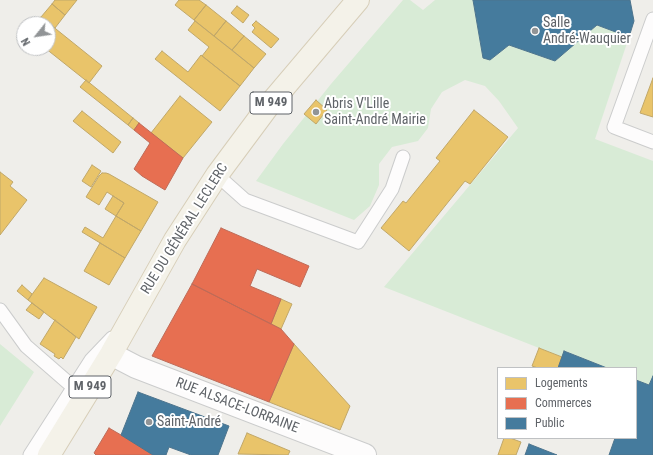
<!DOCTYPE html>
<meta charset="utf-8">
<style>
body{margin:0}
#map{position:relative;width:653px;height:455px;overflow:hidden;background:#efeeea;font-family:"Roboto Condensed",sans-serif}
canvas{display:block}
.legend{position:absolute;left:497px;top:367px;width:140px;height:72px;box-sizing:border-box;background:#fff;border:1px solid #bfc1c3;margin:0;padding:5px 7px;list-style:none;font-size:12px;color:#5f6368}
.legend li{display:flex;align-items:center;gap:8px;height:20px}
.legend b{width:20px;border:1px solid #bfc1c3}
.north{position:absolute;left:16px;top:16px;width:40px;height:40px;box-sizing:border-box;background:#fff;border:1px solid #bfc1c3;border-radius:50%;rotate:240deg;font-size:11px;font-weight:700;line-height:16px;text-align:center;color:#5f6368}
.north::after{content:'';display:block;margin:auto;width:14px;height:18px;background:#919496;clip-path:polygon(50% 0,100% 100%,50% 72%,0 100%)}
</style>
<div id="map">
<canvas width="653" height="455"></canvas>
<ul class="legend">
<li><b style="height:11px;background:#e9c46a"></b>Logements</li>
<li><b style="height:11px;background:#e76f51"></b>Commerces</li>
<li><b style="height:11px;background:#457b9d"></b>Public</li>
</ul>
<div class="north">N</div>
</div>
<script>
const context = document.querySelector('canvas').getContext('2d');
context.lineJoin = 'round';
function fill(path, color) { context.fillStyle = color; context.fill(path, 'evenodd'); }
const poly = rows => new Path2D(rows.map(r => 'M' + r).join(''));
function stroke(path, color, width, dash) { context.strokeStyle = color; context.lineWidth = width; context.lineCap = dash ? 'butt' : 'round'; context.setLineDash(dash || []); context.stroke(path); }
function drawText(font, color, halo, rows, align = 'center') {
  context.font = font + ' "Roboto Condensed",sans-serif'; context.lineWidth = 4; context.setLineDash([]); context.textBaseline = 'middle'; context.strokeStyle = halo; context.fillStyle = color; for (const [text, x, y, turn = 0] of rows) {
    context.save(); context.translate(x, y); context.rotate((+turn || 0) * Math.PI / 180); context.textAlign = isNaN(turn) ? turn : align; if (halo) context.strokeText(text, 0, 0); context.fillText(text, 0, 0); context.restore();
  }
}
const green = poly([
 [403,0,410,0,423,10,435,0,473,0,483,58,490,60,509,45,555,61,597,25,629,37,595,139,653,161,653,376,649,385,636,380,636,368,607,368,565,351,562,357,384,287,518,128,499,101,485,86,465,80,442,92,431,109,428,128,418,141,392,147,379,164,379,185,370,206,354,220,256,181,283,144,331,84],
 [0,344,34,372,0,426]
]);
const homes = poly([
 [55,0,77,0,65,15,52,4,55,0],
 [179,0,199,0,206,5,194,20,175,5,179,0],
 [52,4,65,15,55,28,41,17,52,4],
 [206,5,226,21,214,36,194,20,206,5],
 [237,6,249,15,243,23,231,13,237,6],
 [41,17,102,66,89,83,45,48,48,48,48,24,36,24,41,17],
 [195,21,254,68,240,86,202,56,209,47,188,30,195,21],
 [226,21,244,36,232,50,214,36,226,21],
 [256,21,279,39,271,48,252,32,255,28,252,25,256,21],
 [244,36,266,54,254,68,232,50,244,36],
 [162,51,188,72,201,55,240,86,220,111,155,59,162,51],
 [653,78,653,117,640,113,653,78],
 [86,80,133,118,128,125,80,87,86,80],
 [180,96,212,122,183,158,151,133,180,96],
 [316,100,327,110,316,124,304,114,316,100],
 [474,110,508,137,470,184,465,181,409,251,381,228,403,201,406,203,440,161,436,158,474,110],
 [82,111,121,142,113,153,73,121,82,111],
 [133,118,139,123,134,130,128,125,133,118],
 [92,165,101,171,91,187,82,181,92,165],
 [0,172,13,182,10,186,27,200,0,235,0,172],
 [102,173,106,173,109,174,158,202,141,231,116,216,124,203,107,192,99,205,86,197,99,176,102,173],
 [113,196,124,203,116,216,105,209,113,196],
 [116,216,141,231,125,258,82,232,85,227,103,238,116,216],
 [100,243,125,258,109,285,84,271,100,243],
 [44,278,97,307,79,339,28,300,44,278],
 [22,285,32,294,28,300,17,291,22,285],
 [281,299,292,304,281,329,271,324,281,299],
 [32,303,44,312,39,319,26,310,32,303],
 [55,320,76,337,63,359,61,357,59,359,54,356,55,354,40,344,55,320],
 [294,344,350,406,340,430,269,402,294,344],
 [539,348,562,357,558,368,538,368,532,366,539,348],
 [247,433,290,451,288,455,238,454,247,433],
 [504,438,510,438,521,442,516,455,498,455,504,438]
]);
const shops = poly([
 [139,123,183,158,165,190,142,176,134,169,150,143,134,130,139,123],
 [221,228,309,266,300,287,257,269,250,286,281,299,271,324,192,284,221,228],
 [192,284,281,329,294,344,269,402,152,356,192,284],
 [109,428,121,435,153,455,96,455,94,453,109,428]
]);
const public = poly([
 [473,0,630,0,634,21,629,37,597,25,555,61,509,45,490,60,483,58,473,0],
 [564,351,607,368,558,368,564,351],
 [653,376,653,455,609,455,615,438,636,438,636,380,649,385,653,376],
 [138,392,229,426,218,455,191,455,169,447,166,455,153,455,121,435,138,392],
 [529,444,557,455,525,455,529,444]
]);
const service = poly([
 [653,19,614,127,653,142],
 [217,175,245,200,358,242,392,189,403,157],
 [0,310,26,346,80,393],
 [30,455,91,360,112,338]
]);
const minor = poly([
 [111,354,136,367,365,455]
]);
const primary = poly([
 [49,455,111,354,175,240,217,175,269,105,358,0]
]);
const markers = [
 [535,31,4,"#919496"],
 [316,112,4,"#919496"],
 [149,422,4,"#919496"]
];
const shields = [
 [271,103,42],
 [90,387,42]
];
const shieldNames = [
 ["M 949",271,103],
 ["M 949",90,387]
];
const poiNames = [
 ["Salle",543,23],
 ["André-Wauquier",543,39],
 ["Abris V'Lille",324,104],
 ["Saint-André Mairie",324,120],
 ["Saint-André",157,422]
];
const streetNames = [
 ["RUE DU GÉNÉRAL LECLERC",185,229,-58],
 ["RUE ALSACE-LORRAINE",237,406,21]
];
fill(green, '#d8ebd6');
fill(homes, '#e9c46a');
stroke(homes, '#c0a769', 1);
fill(shops, '#e76f51');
stroke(shops, '#be6b58', 1);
fill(public, '#457b9d');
stroke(public, '#4d748d', 1);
stroke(service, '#cbcccc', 15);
stroke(minor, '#cbcccc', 24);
stroke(primary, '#d7ceb8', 24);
stroke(service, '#fdfcfc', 13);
stroke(minor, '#fdfcfc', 22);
stroke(primary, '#f4f2e9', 22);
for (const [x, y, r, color] of markers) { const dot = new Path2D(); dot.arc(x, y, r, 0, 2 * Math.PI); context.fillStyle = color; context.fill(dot); stroke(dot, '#fff', 1.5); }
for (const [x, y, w] of shields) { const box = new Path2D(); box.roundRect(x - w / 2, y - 11, w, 22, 3); context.fillStyle = '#fff'; context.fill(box); stroke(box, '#5f6368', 1); }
drawText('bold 13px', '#5f6368', null, shieldNames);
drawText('14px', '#5f6368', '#fff', poiNames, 'left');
drawText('14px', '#5f6368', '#fff', streetNames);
</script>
